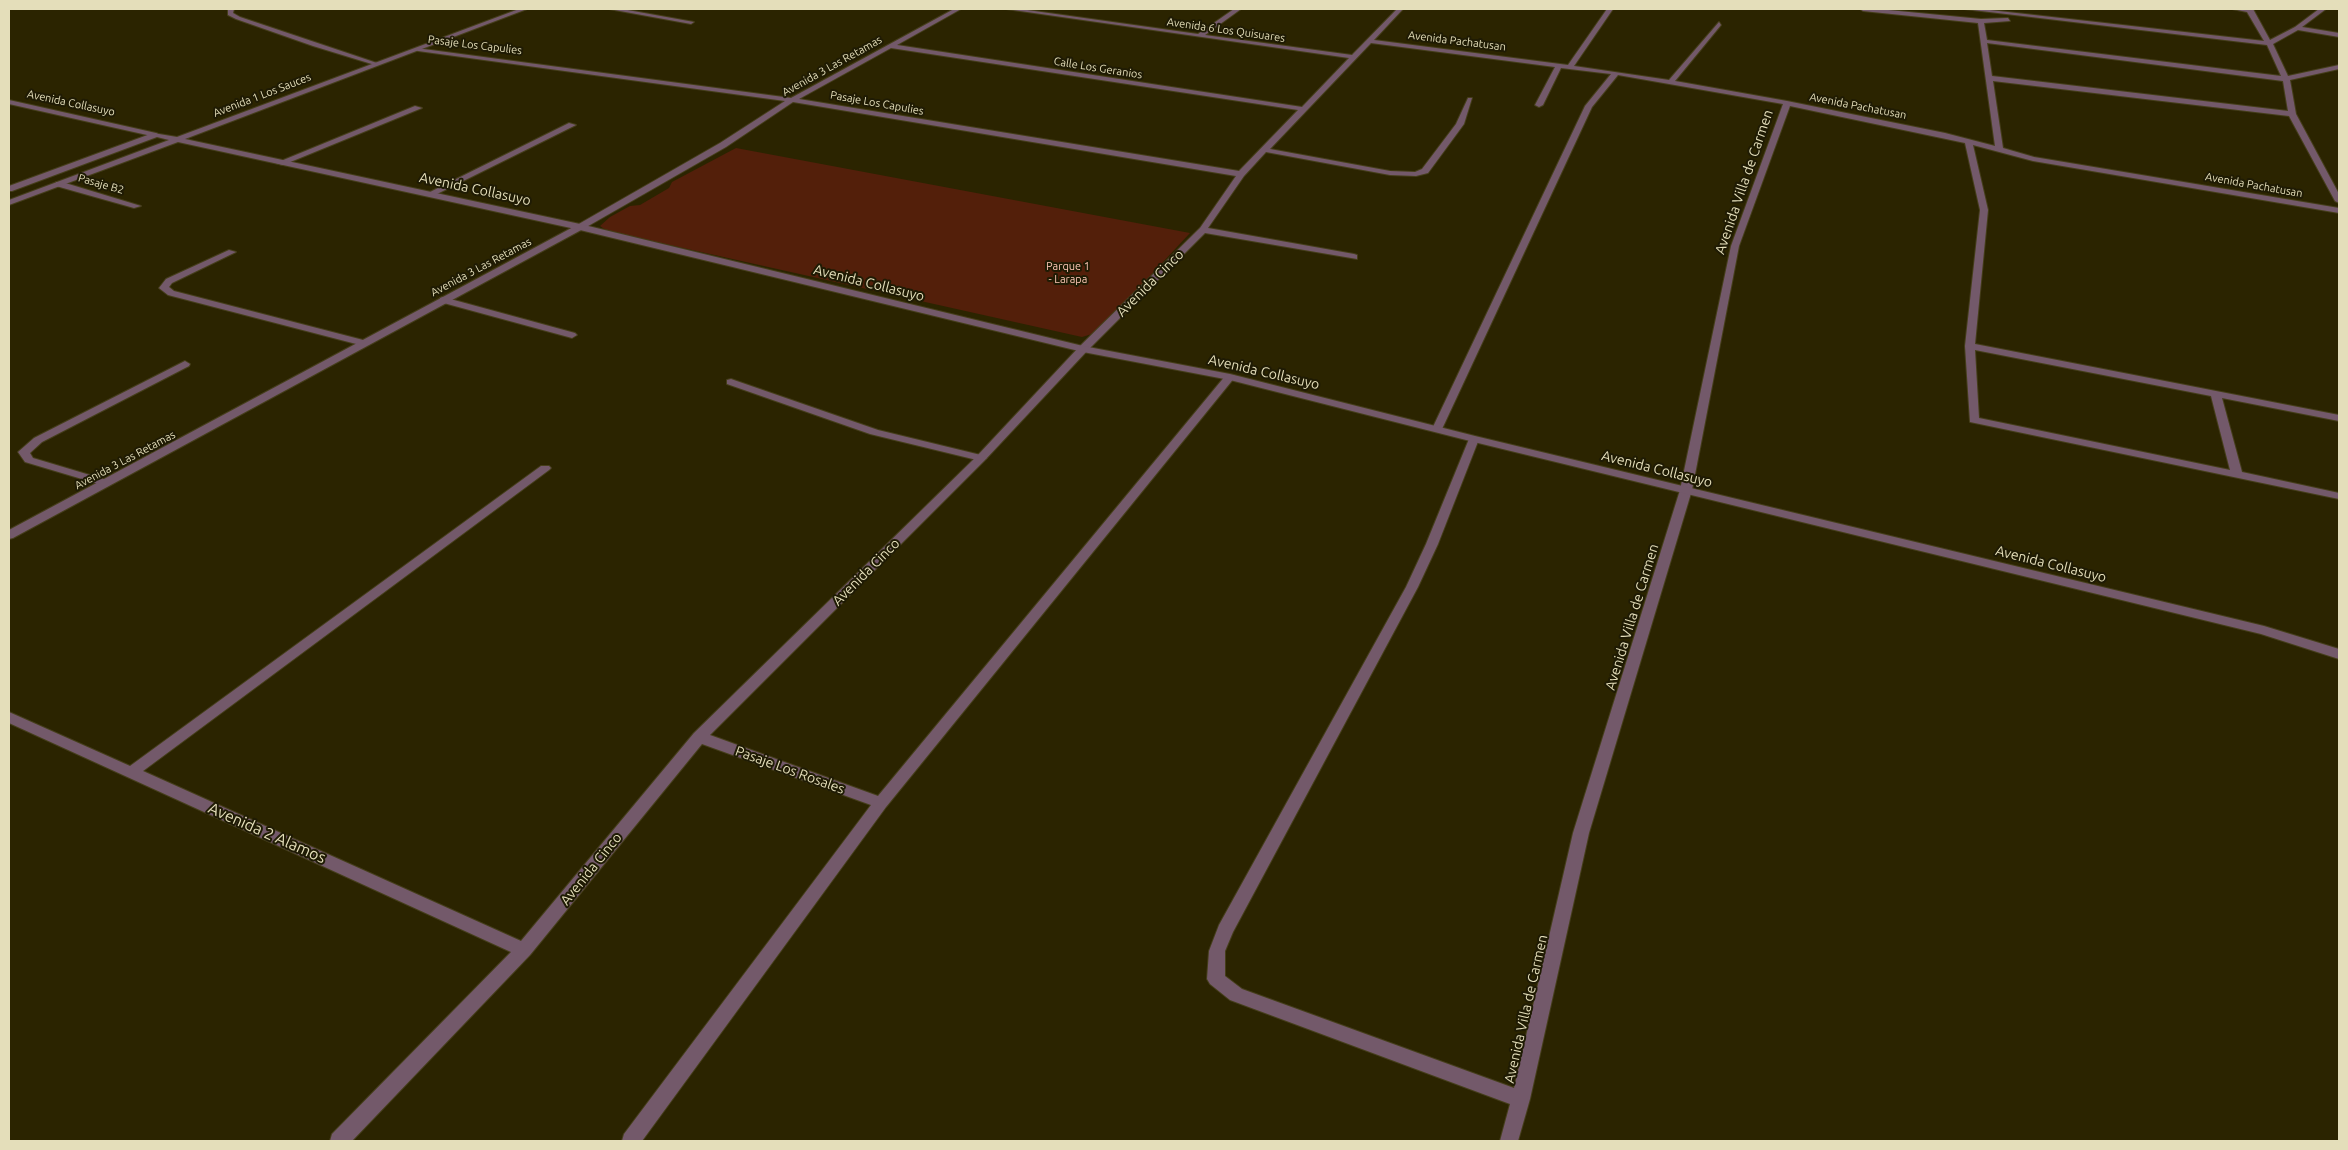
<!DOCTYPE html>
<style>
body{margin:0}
#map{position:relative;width:2348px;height:1150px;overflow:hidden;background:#2b2400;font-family:Ubuntu,sans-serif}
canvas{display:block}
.frame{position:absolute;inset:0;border:10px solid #e4deba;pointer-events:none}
</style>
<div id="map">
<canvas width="2348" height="1150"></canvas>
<div class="frame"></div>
</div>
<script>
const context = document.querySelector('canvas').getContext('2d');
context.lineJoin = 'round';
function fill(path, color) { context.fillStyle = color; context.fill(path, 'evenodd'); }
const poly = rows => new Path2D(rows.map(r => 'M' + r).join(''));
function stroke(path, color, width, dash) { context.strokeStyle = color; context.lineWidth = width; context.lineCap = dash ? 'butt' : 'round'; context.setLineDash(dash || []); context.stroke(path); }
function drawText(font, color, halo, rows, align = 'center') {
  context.font = font + ' Ubuntu,sans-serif'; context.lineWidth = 4; context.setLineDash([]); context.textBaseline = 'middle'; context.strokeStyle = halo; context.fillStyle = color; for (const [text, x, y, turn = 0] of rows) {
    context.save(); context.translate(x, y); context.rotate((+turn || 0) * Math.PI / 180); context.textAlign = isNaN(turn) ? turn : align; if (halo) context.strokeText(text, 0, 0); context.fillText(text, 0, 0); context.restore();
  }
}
const green = poly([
 [736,148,1190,233,1111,318,1092,334,1082,337,607,231,600,226,610,217,630,206,640,205,669,188,672,182]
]);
const service = poly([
 [229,250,236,252,172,283,169,287,174,291,367,341,369,343,364,346,168,295,159,288,166,279,229,250],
 [443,297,575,333,577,335,572,338,440,302,440,298,443,297],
 [185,361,190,364,189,366,42,442,30,453,33,458,110,481,112,483,110,485,102,485,25,462,18,452,34,438,185,361],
 [731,379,878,430,985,456,987,458,981,461,870,434,727,384,727,380,731,379]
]);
const minor = poly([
 [228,9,234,9,233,13,240,17,380,64,375,65,313,46,236,19,228,15,228,9],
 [609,9,622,9,694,22,691,24,609,9],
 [954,9,961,9,897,45,1302,107,1349,58,1006,9,1020,9,1198,34,1234,9,1241,9,1205,35,1352,55,1397,9,1403,9,1374,40,1568,65,1607,9,1613,9,1574,66,1669,80,1719,22,1721,25,1675,81,1787,101,1945,133,1995,146,1978,23,1863,11,1860,9,1878,9,1981,19,2008,18,2010,21,1984,23,1987,40,2281,76,2267,45,1964,9,1981,9,2264,41,2247,12,2232,9,2253,9,2270,40,2295,27,2319,9,2326,9,2302,27,2339,33,2339,37,2298,30,2273,44,2288,76,2339,65,2339,69,2290,80,2296,114,2339,194,2339,203,2335,201,2289,116,1993,81,2003,148,2034,157,2339,208,2339,213,2033,161,1973,145,1988,210,1975,344,2339,415,2339,421,2222,398,2242,472,2339,493,2339,499,1970,422,1965,346,1980,210,1965,143,1790,106,1739,246,1692,490,1589,833,1530,1099,1518,1141,1500,1141,1510,1104,1230,1000,1210,984,1207,979,1209,951,1219,925,1406,587,1426,544,1469,439,1470,437,1478,437,1479,439,1438,544,1418,587,1233,932,1225,951,1225,976,1242,989,1514,1088,1573,833,1680,490,1731,246,1783,104,1618,75,1592,107,1442,429,1437,432,1432,429,1585,106,1611,74,1561,68,1543,105,1539,107,1535,105,1555,67,1371,43,1270,149,1390,171,1415,172,1422,169,1456,124,1468,98,1472,98,1464,124,1428,173,1416,176,1390,175,1266,152,1244,176,1208,228,1354,254,1357,255,1357,259,1205,233,1087,351,985,460,710,735,878,796,1226,375,1234,375,1235,377,886,807,642,1141,622,1141,624,1134,871,805,702,744,530,955,352,1141,330,1141,332,1134,511,952,9,723,9,712,130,766,541,466,549,466,551,468,549,470,143,771,521,941,694,733,977,456,1079,347,1200,228,1236,176,793,102,726,147,583,229,13,538,9,539,9,530,577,225,720,143,785,101,418,51,416,50,416,48,791,98,954,9],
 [1987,43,2283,81,2288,111,1992,76,1987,43],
 [891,48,1298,110,1239,171,799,99,891,48],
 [1975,350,2211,396,2230,470,1979,418,1975,350],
 [9,100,156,133,160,135,156,137,9,104,9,100],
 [415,106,422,108,283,165,276,163,415,106],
 [569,123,576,125,435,195,428,193,569,123],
 [56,182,62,182,141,206,134,208,56,186,56,182]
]);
const tertiary = poly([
 [519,9,527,9,185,139,580,224,1083,346,1230,374,1475,436,2264,626,2339,649,2339,659,2261,634,1474,442,1230,380,1083,352,580,230,178,142,9,205,9,200,169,140,157,137,12,191,9,191,9,186,153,133,177,137,519,9]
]);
const farStreetnames = [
 ["Avenida 6 Los Quisuares",1226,30,8],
 ["Avenida Pachatusan",1457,41,7],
 ["Pasaje Los Capulies",475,45,7],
 ["Avenida 3 Las Retamas",832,66,-29],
 ["Calle Los Geranios",1098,68,9],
 ["Avenida 1 Los Sauces",262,95,-21],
 ["Avenida Collasuyo",71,103,12],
 ["Pasaje Los Capulies",877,103,10],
 ["Avenida Pachatusan",1858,106,11],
 ["Pasaje B2",101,184,16],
 ["Avenida Pachatusan",2254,185,10],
 ["Avenida 3 Las Retamas",481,267,-28],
 ["Avenida 3 Las Retamas",125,460,-28]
];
const farParknames = [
 ["Parque 1",1068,266],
 ["- Larapa",1068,279]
];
const streetNames = [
 ["Avenida Villa de Carmen",1744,182,-71],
 ["Avenida Collasuyo",475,189,12],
 ["Avenida Collasuyo",869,283,14],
 ["Avenida Cinco",1150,283,-45],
 ["Avenida Collasuyo",1264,372,13],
 ["Avenida Collasuyo",1657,469,14],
 ["Avenida Collasuyo",2051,564,14],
 ["Avenida Cinco",866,572,-45],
 ["Avenida Villa de Carmen",1632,617,-73],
 ["Pasaje Los Rosales",790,770,20],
 ["Avenida Cinco",591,869,-51],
 ["Avenida Villa de Carmen",1526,1009,-77]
];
const nearStreetnames = [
 ["Avenida 2 Alamos",267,833,24]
];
fill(green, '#531f0a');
stroke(service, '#453e1a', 2);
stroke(minor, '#453e1a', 2);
stroke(tertiary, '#453e1a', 2);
fill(service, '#73596a');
fill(minor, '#73596a');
fill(tertiary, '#73596a');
drawText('11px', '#e4deba', '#1f1b04', farStreetnames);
drawText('11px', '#fbc6b4', '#1f1b04', farParknames);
drawText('14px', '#e4deba', '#1f1b04', streetNames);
drawText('16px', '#e4deba', '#1f1b04', nearStreetnames);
</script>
